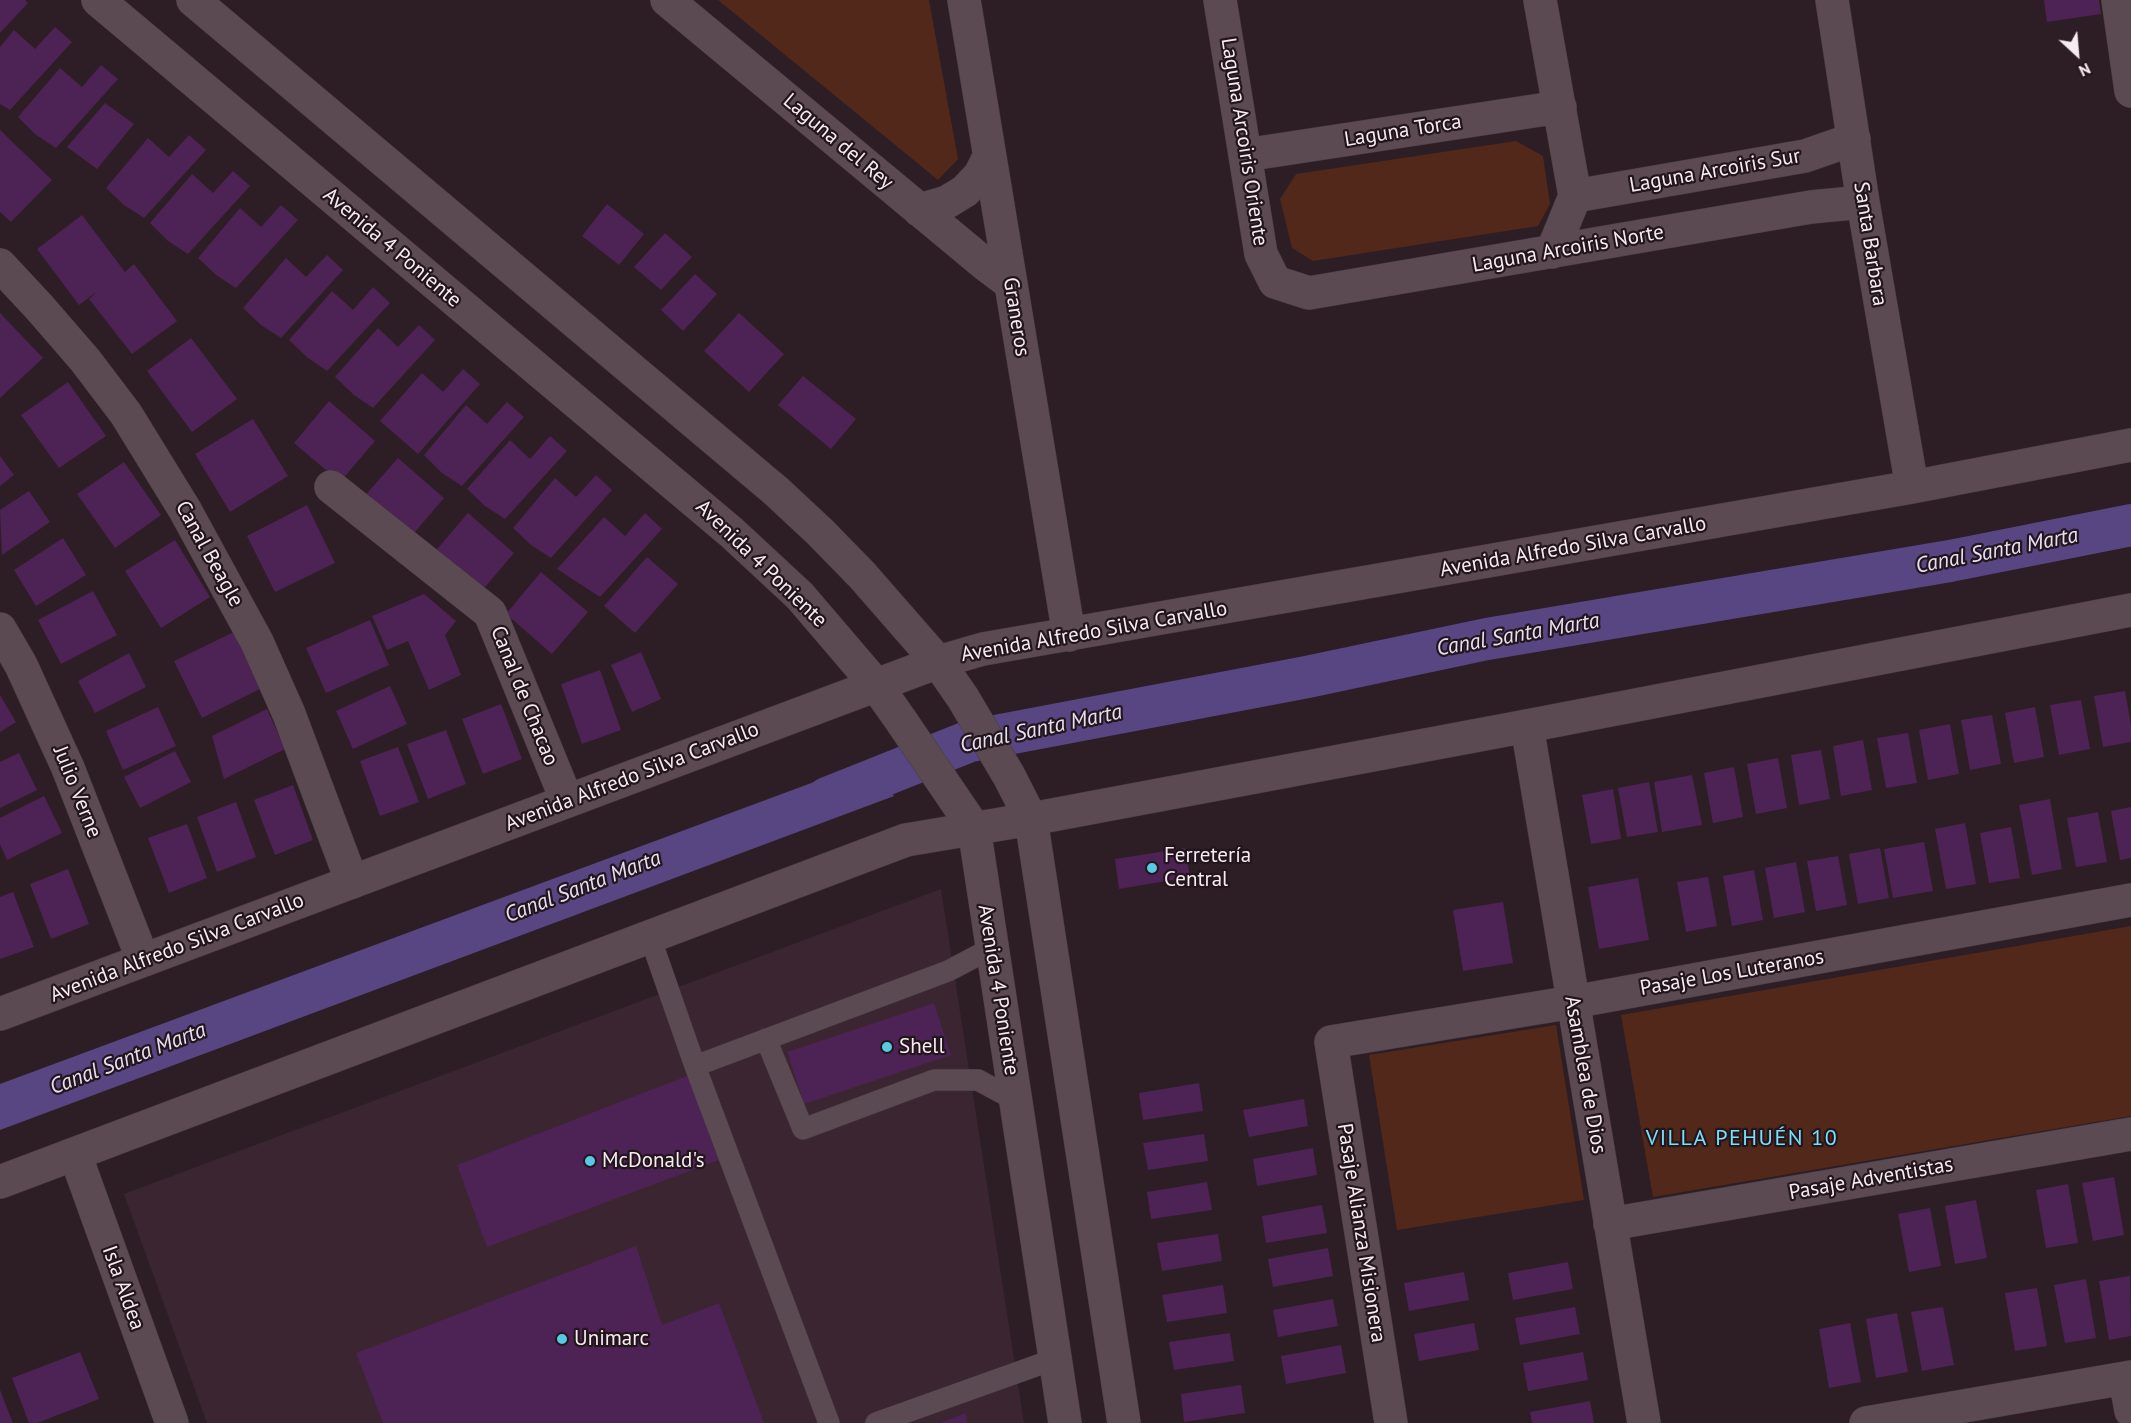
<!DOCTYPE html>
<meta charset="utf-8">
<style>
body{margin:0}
#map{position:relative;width:2131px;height:1423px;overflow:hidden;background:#2d1e25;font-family:"PT Sans",sans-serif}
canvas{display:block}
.north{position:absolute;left:2047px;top:24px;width:60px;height:60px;-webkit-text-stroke:4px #23151c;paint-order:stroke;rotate:154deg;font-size:16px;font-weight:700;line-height:24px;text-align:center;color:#f6ebf0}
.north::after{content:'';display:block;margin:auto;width:21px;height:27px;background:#f6ebf0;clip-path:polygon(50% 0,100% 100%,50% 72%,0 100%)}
</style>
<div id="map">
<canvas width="2131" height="1423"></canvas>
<div class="north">N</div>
</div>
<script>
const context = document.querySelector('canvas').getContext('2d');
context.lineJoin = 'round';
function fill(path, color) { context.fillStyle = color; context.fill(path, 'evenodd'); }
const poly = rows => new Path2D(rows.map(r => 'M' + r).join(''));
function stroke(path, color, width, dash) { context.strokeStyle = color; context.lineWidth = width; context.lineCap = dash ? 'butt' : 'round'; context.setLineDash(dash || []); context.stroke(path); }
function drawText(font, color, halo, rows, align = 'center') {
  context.font = font + ' "PT Sans",sans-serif'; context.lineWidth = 4.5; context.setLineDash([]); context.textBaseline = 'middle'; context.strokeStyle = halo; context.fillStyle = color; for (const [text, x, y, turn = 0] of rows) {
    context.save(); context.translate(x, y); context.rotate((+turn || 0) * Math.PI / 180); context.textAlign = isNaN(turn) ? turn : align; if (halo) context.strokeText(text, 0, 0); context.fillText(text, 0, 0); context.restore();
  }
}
const built = poly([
 [941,889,1024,1423,207,1423,124,1194]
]);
const green = poly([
 [718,0,929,0,958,159,938,180],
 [1516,141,1543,156,1550,204,1538,226,1313,261,1292,248,1280,199,1296,174],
 [2131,926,2131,1116,1653,1197,1621,1015],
 [1556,1025,1584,1200,1397,1230,1369,1055]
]);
const water = poly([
 [868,762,894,796,0,1130,0,1084]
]);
const canal = poly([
 [827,798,970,741,1307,677,1487,639,1950,561,2131,525]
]);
const building = poly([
 [0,0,25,0,28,3,0,33],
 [2044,0,2099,0,2101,14,2047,22],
 [55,27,72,42,10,110,0,104,0,47,14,30,35,49],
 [101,65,118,79,56,148,36,135,18,117,60,68,82,87],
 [105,103,134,124,97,169,67,147],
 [0,130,52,180,11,222,0,212],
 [189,135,206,150,144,218,124,205,106,188,148,138,169,157],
 [233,171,250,186,188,254,168,241,150,223,192,174,213,193],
 [607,204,644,234,619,265,582,236],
 [281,205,298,220,236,288,216,275,198,258,240,208,261,227],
 [82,215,125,272,134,264,177,321,132,354,89,299,98,291,79,305,37,249],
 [665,233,692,257,661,290,634,267],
 [327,255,343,270,281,338,261,325,243,308,286,258,306,277],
 [695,274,717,294,683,331,661,310],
 [373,287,390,303,327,371,308,358,289,340,332,291,353,310],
 [0,313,43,358,0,398],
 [739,313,784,354,749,392,704,351],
 [419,325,435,340,373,408,354,395,335,377,378,328,398,347],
 [191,338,237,399,192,432,147,371],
 [463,369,480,384,418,454,380,421,422,373,443,392],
 [803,376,856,419,831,449,778,405],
 [68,382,106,436,59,468,21,415],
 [329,401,375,441,340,482,294,443],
 [507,402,524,417,462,486,442,473,424,455,466,405,487,424],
 [253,419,288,476,230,512,195,454],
 [550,436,567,451,505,519,485,506,467,489,510,440,530,459],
 [0,456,14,475,0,486],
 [398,458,444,498,409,539,362,499],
 [124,462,161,515,115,548,77,494],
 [596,475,612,490,551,558,531,545,513,528,555,478,576,497],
 [29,491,50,522,2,555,0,510],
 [307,505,335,563,275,592,247,536],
 [468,513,514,553,479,594,432,555],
 [645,513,662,529,600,597,557,569,604,517,625,536],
 [63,538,86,575,36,606,14,570],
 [175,540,210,597,161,628,125,571],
 [647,557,678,584,635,633,604,606],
 [541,572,588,612,552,654,506,614],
 [93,591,117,635,61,664,38,620],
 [424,594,456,621,445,635,461,675,429,690,408,641,387,650,372,616],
 [370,620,389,665,326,693,306,648],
 [234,632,262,688,202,718,174,661],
 [641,652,661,699,632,712,611,665],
 [129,653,146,687,95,713,78,681],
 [600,670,621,730,582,744,561,684],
 [390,686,407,724,353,749,336,711],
 [2125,691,2131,725,2131,742,2103,747,2094,696],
 [0,695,16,722,0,732],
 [2081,700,2090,749,2059,755,2050,705],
 [501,704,522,759,483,774,462,719],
 [158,707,176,746,123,770,106,731],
 [2035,707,2044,757,2014,763,2005,713],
 [267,709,285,749,224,779,212,736],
 [1992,715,2001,764,1970,770,1961,720],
 [1950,724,1959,774,1928,780,1919,730],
 [446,730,466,784,428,799,407,744],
 [1908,733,1917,783,1886,788,1877,738],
 [1863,740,1872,790,1841,796,1833,746],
 [398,747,419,802,380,816,360,761],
 [1821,750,1830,799,1799,805,1791,755],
 [175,751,191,782,140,808,124,777],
 [19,753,37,790,0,808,0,762],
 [1778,758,1787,808,1756,814,1747,764],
 [1734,767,1743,817,1713,823,1704,773],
 [1692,775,1702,825,1662,832,1654,782],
 [1649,782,1658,832,1627,837,1618,788],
 [293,785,313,840,275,855,254,800],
 [1613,789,1621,839,1591,844,1582,795],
 [44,796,62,833,7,860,0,844,0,818],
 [2050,799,2062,869,2032,875,2019,805],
 [236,802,256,857,217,872,197,817],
 [2131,807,2131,858,2120,860,2111,811],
 [2098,812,2107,862,2076,867,2067,818],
 [1965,823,1976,884,1946,889,1935,829],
 [187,824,207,878,169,893,148,838],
 [2011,827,2020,878,1989,883,1980,833],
 [1924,842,1933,891,1893,898,1884,849],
 [1185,848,1190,877,1119,889,1115,859],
 [1880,848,1889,898,1858,904,1849,854],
 [1838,856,1847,905,1816,911,1807,861],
 [1796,862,1805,912,1774,918,1765,868],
 [68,869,89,924,51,939,30,884],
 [1754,870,1763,920,1732,926,1723,876],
 [1708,877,1717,926,1686,932,1677,882],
 [1638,878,1649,940,1599,949,1588,887],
 [13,892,34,947,0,959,0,897],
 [1503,902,1513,963,1463,971,1453,910],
 [934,1003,951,1055,804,1104,787,1052],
 [692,1074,724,1158,487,1247,457,1165],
 [1199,1083,1203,1111,1143,1120,1139,1093],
 [1304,1099,1308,1126,1249,1137,1243,1110],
 [1204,1134,1208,1161,1148,1170,1143,1143],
 [1313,1148,1317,1175,1257,1186,1253,1159],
 [2114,1177,2124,1235,2093,1241,2082,1183],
 [1207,1182,1212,1210,1151,1219,1147,1192],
 [2068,1184,2078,1243,2046,1248,2036,1190],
 [1976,1200,1987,1258,1955,1264,1945,1206],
 [1322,1205,1327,1233,1266,1243,1262,1216],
 [1930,1208,1941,1266,1909,1272,1898,1214],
 [1218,1234,1222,1261,1162,1271,1157,1243],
 [636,1246,662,1325,719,1303,764,1423,383,1423,356,1353],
 [1328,1248,1333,1276,1273,1287,1268,1259],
 [1568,1262,1573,1289,1513,1300,1508,1273],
 [1464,1272,1469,1300,1409,1311,1404,1283],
 [2130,1276,2131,1336,2109,1340,2099,1281],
 [2086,1279,2096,1338,2065,1343,2054,1285],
 [1223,1285,1227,1313,1167,1322,1162,1295],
 [2037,1288,2047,1346,2015,1351,2005,1293],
 [1333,1299,1338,1326,1278,1337,1273,1310],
 [1575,1307,1580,1334,1520,1345,1515,1318],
 [1943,1307,1954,1365,1922,1371,1911,1312],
 [1897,1313,1908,1372,1876,1378,1866,1319],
 [1474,1323,1479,1350,1419,1361,1414,1334],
 [1850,1323,1861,1382,1829,1388,1819,1329],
 [1230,1333,1234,1361,1174,1370,1169,1342],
 [1341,1345,1346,1373,1286,1384,1281,1356],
 [80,1352,99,1399,37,1423,29,1423,12,1378],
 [1583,1352,1588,1380,1528,1391,1523,1363],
 [1241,1385,1245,1413,1184,1422,1181,1394],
 [0,1390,13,1423,0,1423],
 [1590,1401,1594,1423,1532,1423,1530,1412],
 [966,1413,967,1423,940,1423]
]);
const lane = poly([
 [650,937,695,1066,829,1423],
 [766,1039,803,1129,934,1080,978,1080,1015,1100],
 [695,1066,948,971,992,948],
 [876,1423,1055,1359]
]);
const street = poly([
 [667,0,986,265,1010,283],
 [964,0,1069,635],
 [1220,0,1261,254,1275,282,1309,293,1811,207,1863,202],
 [1540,0,1575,196,1552,252],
 [1832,0,1863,202,1912,487],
 [2118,0,2131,91],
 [1245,155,1560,107],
 [1575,196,1805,156,1854,139],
 [919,210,947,202,965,191,980,175,989,157],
 [0,265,40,308,85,360,126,414,185,510,257,642,289,714,352,882],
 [331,487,490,613,567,801],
 [0,629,21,665,68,768,143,960],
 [938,662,983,649,1912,487,2131,445],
 [1527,726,1644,1423],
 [75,1154,172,1423],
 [1610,1224,2131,1134],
 [2125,1378,2131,1411],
 [1391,1423,1331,1042,1573,1002,2131,900],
 [1866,1423,2131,1377]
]);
const secondary = poly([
 [98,0,731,532,800,596,876,685,902,722,974,828,1065,1423],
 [193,0,776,491,820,532,862,575,938,662,963,698,1009,776,1031,819,1124,1423],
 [0,1014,938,662],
 [0,1182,906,840,1031,819,1527,726,2131,610]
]);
const markers = [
 [1152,868,6,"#59c8e5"],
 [887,1047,6,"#59c8e5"],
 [590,1161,6,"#59c8e5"],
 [562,1339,6,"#59c8e5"]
];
const streetNames = [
 ["Laguna Torca",1403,131,-9],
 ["Laguna del Rey",838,142,40],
 ["Laguna Arcoiris Oriente",1244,142,81],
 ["Laguna Arcoiris Sur",1715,171,-10],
 ["Santa Barbara",1870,244,81],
 ["Avenida 4 Poniente",392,248,40],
 ["Laguna Arcoiris Norte",1568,249,-10],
 ["Graneros",1016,317,81],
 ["Avenida Alfredo Silva Carvallo",1573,547,-10],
 ["Canal Beagle",209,554,61],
 ["Avenida 4 Poniente",761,564,44],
 ["Avenida Alfredo Silva Carvallo",1094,632,-10],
 ["Canal de Chacao",524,696,68],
 ["Avenida Alfredo Silva Carvallo",632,777,-21],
 ["Julio Verne",77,792,68],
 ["Avenida Alfredo Silva Carvallo",177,948,-21],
 ["Pasaje Los Luteranos",1732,973,-10],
 ["Avenida 4 Poniente",998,990,81],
 ["Asamblea de Dios",1585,1075,80],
 ["Pasaje Adventistas",1871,1179,-10],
 ["Pasaje Alianza Misionera",1361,1233,81],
 ["Isla Aldea",123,1288,70]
];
const poiNames = [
 ["Ferretería",1164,856],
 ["Central",1164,880],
 ["Shell",899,1047],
 ["McDonald's",602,1161],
 ["Unimarc",574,1339]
];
const waterNames = [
 ["Canal Santa Marta",1997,551,-11],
 ["Canal Santa Marta",1518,635,-10],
 ["Canal Santa Marta",1041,729,-12],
 ["Canal Santa Marta",583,887,-21],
 ["Canal Santa Marta",128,1059,-21]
];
const neighbourhoodNames = [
 ["VILLA PEHUÉN 10",1742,1139]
];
fill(built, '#3a2530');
fill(green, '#51281a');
fill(water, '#584682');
stroke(canal, '#584682', 42);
fill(building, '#4d2254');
stroke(lane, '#463a40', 22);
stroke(street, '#463a40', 34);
stroke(secondary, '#463a40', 34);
stroke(lane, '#5b4a52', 21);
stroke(street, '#5b4a52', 33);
stroke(secondary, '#5b4a52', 33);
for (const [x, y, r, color] of markers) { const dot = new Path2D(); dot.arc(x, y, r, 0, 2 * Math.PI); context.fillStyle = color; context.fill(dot); stroke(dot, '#23151c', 2); }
drawText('21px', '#f6ebf0', '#23151c', streetNames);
drawText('21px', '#f6ebf0', '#23151c', poiNames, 'left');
drawText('italic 22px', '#e4e0f2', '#23151c', waterNames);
context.letterSpacing = '1.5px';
drawText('22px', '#7cdffa', '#23151c', neighbourhoodNames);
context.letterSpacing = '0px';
</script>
